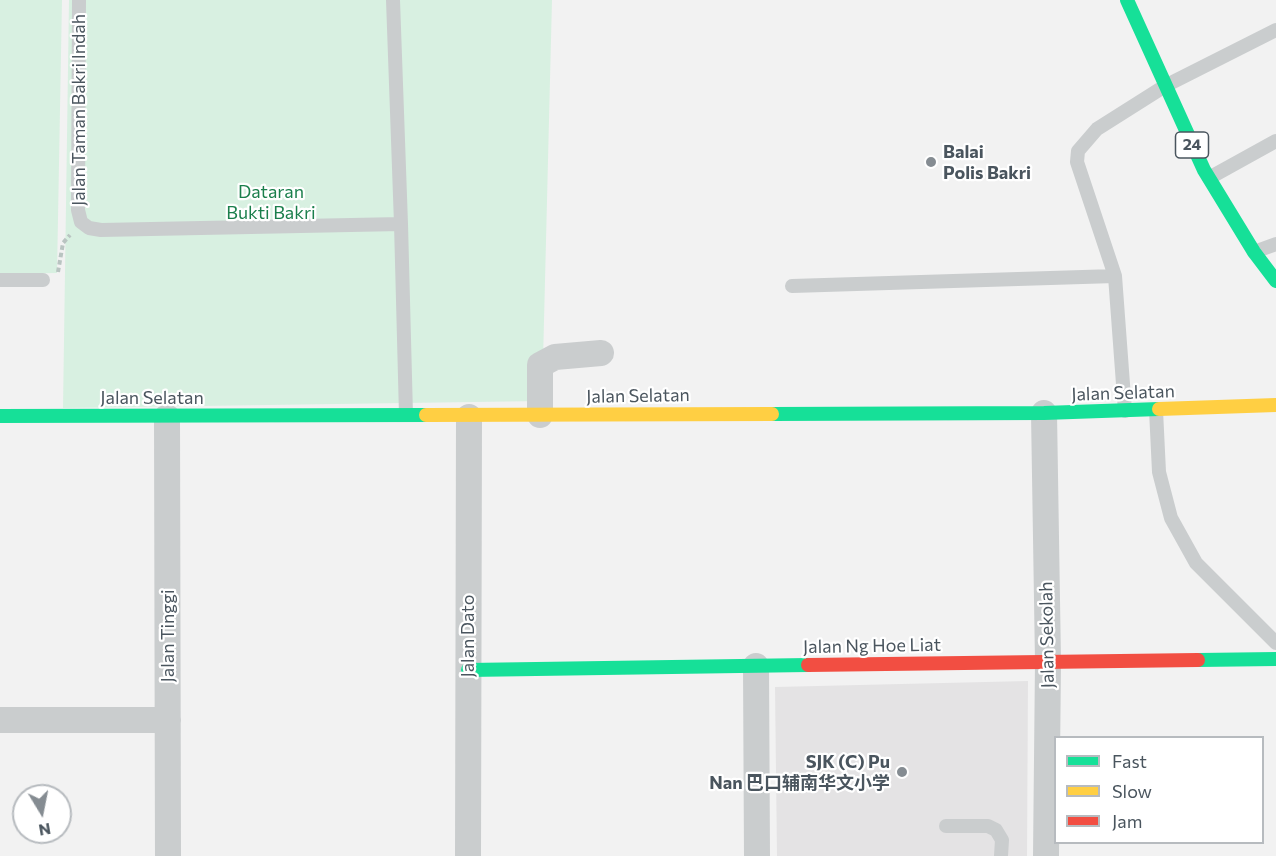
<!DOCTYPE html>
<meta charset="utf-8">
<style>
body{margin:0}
#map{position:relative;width:1276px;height:856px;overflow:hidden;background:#f2f2f2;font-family:Commissioner,sans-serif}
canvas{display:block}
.legend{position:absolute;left:1054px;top:736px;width:210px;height:108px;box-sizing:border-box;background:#fff;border:2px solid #b7bbbf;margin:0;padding:8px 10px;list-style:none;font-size:18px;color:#4a555e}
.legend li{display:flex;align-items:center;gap:12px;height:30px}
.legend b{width:30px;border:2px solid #b7bbbf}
.north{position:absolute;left:12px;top:784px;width:60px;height:60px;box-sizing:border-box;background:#fff;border:2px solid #b7bbbf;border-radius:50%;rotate:170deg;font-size:16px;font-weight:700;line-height:24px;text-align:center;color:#4a555e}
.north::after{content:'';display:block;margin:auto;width:21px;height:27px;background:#858c92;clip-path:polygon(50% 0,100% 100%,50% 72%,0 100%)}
</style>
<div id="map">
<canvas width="1276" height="856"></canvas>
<ul class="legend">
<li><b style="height:8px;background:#16e098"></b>Fast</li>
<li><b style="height:8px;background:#ffcf43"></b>Slow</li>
<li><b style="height:8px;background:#f24e42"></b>Jam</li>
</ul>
<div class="north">N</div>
</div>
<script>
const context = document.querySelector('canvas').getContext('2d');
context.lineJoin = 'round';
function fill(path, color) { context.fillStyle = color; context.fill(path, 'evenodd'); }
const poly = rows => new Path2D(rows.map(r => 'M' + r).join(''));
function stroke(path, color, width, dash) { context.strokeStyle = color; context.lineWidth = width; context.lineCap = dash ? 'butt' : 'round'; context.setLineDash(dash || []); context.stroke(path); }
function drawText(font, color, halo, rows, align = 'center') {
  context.font = font + ' Commissioner,"Noto Sans SC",sans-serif'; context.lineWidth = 4.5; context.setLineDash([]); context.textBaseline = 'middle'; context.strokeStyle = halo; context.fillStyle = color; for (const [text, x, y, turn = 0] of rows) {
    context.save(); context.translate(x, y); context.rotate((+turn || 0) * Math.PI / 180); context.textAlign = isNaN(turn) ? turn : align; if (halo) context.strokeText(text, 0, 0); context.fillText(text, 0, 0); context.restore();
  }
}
const education = poly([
 [1028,681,1027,856,777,856,775,687]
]);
const green = poly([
 [0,0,62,0,57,273,0,274],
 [69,0,552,0,542,401,63,408]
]);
const path = poly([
 [58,272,63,243,70,235]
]);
const lane = poly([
 [79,0,78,210,81,222,89,228,101,230,401,224,406,415],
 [393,0,401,224],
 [1209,178,1276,141],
 [1254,252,1276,244],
 [0,280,43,280],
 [792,286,1115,276],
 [1156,410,1159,472,1171,518,1196,563,1276,643],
 [1125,411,1115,276,1077,162,1078,151,1097,129,1165,86,1276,30],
 [946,826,988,826,996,830,1002,840,1001,856]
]);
const street = poly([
 [1044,413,1048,662,1046,856],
 [540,415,540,365,555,357,601,353],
 [167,417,168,856],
 [756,666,757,856],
 [0,720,168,720],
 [468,856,469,417]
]);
const fast = poly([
 [1127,0,1204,170,1254,252,1276,281],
 [772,414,1044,413,1159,409],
 [0,416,426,415],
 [1198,660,1276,659],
 [468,670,808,665]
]);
const slow = poly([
 [1159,409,1276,405],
 [426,415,772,414]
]);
const jam = poly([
 [808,665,1198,660]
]);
const markers = [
 [931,162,6,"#858c92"],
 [902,772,6,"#858c92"]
];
const shields = [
 [1192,145,33]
];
const shieldNames = [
 ["24",1192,145]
];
const streetNames = [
 ["Jalan Taman Bakri Indah",79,110,-90],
 ["Jalan Selatan",1123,393,-2],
 ["Jalan Selatan",638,396,-1],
 ["Jalan Selatan",152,398],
 ["Jalan Sekolah",1047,635,-91],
 ["Jalan Tinggi",168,636,-90],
 ["Jalan Dato",468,636,-90],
 ["Jalan Ng Hoe Liat",872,646,-1]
];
const poiNames = [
 ["Balai",943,152],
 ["Polis Bakri",943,173],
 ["SJK (C) Pu",890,762,"right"],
 ["Nan 巴口辅南华文小学",890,783,"right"]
];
const parkNames = [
 ["Dataran",271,192],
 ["Bukti Bakri",271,213]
];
fill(education, '#e4e3e4');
fill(green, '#d8f0e1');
stroke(path, '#b9c4c1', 4, [4.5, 3]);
stroke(lane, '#cacdce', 14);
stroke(street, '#cacdce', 26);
stroke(fast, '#16e098', 14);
stroke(slow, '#ffcf43', 14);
stroke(jam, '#f24e42', 14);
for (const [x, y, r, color] of markers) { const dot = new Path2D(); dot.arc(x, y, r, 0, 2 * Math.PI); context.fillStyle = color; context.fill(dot); stroke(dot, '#fff', 2); }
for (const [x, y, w] of shields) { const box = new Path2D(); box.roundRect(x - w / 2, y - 13, w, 26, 4.5); context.fillStyle = '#fff'; context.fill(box); stroke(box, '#4a555e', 1.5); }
drawText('bold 16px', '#4a555e', null, shieldNames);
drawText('18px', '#4a555e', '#fff', streetNames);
drawText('bold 18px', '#4a555e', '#fff', poiNames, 'left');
drawText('18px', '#1b7f4c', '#fff', parkNames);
</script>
